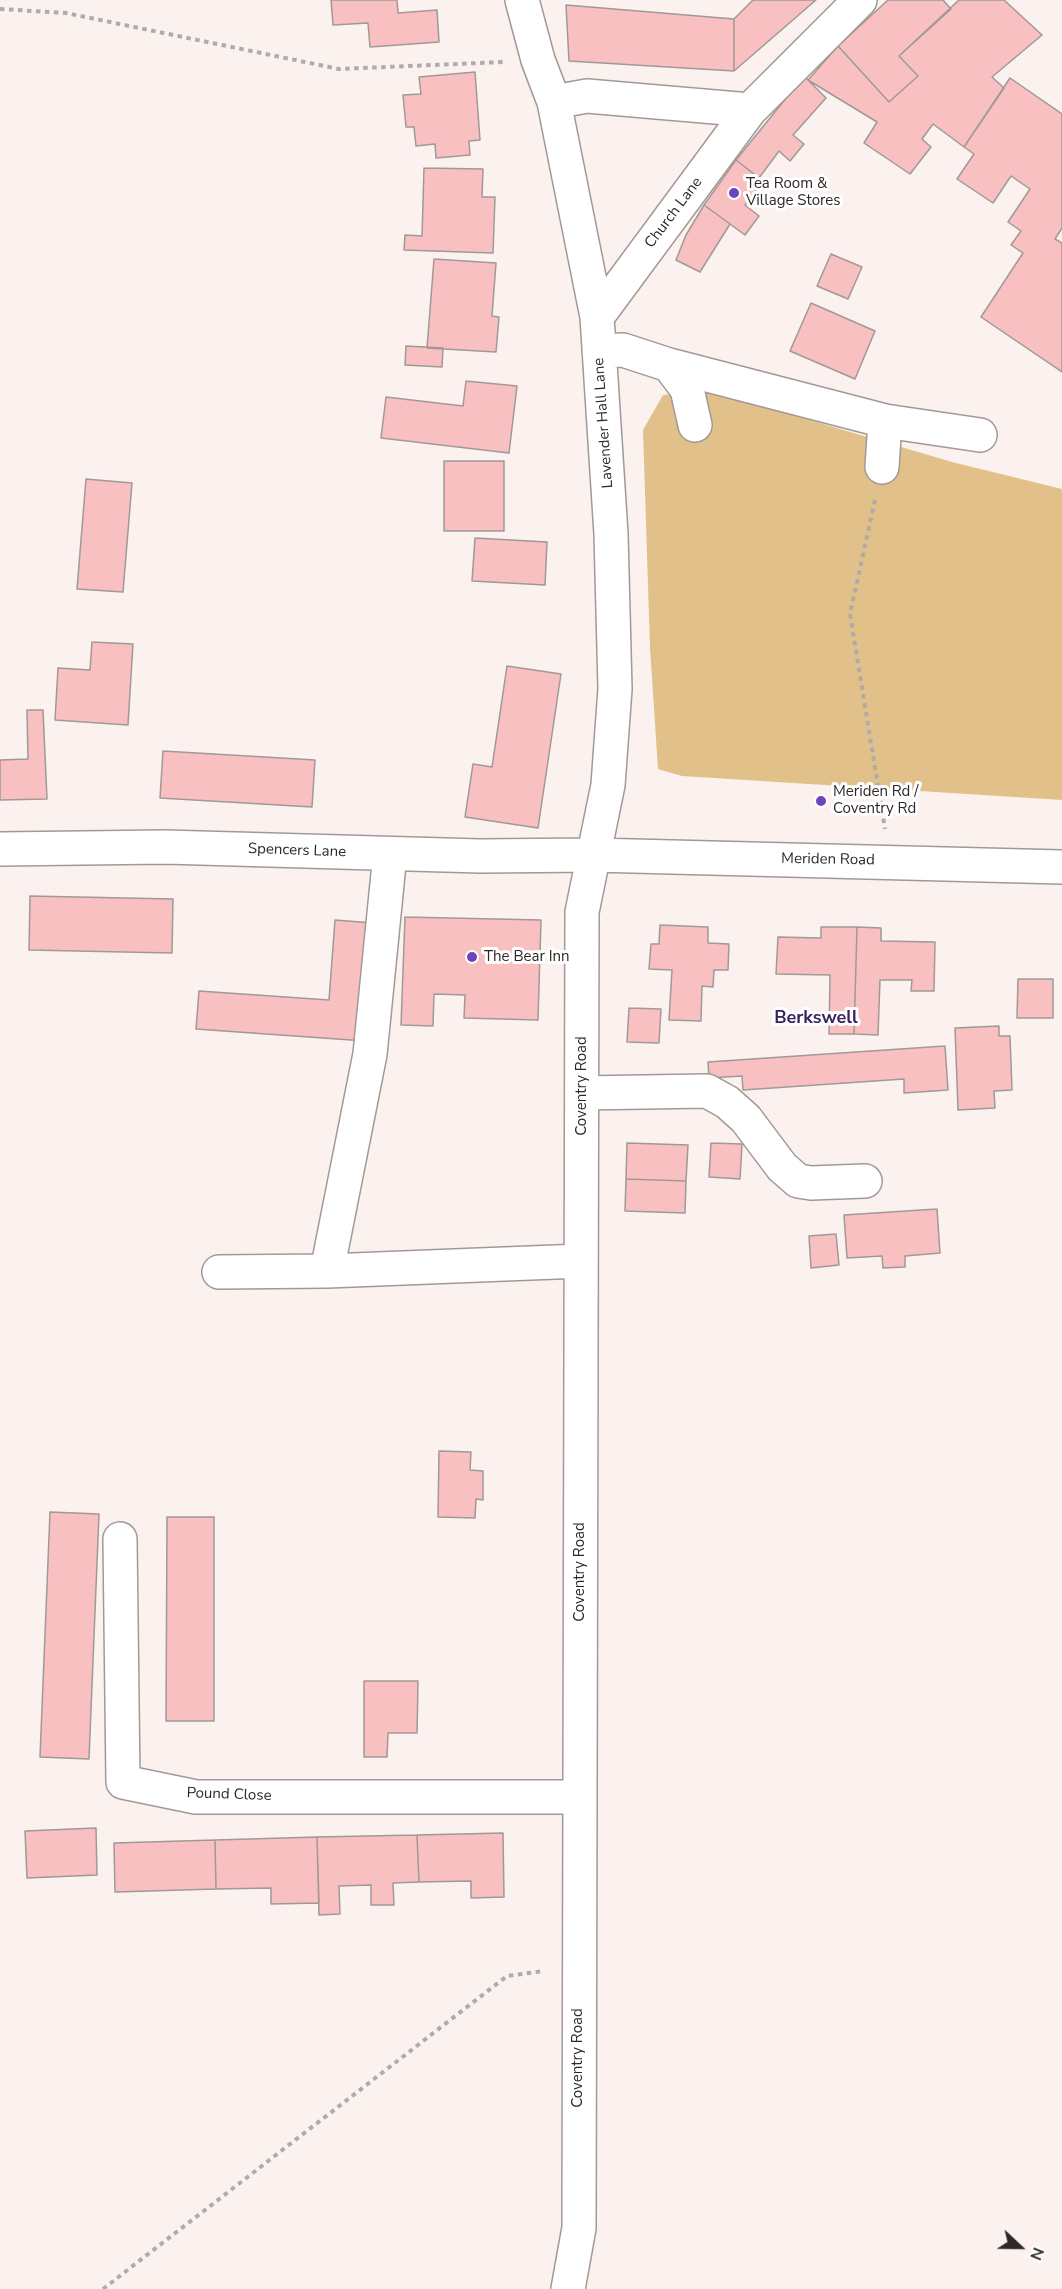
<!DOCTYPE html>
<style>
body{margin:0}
#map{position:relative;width:1062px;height:2289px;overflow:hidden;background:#fbf2ef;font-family:"Nunito Sans",sans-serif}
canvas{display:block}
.north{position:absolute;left:990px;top:2217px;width:60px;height:60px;-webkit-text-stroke:4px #fff;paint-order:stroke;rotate:112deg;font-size:16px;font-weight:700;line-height:24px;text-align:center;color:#2b2827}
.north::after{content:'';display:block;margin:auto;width:21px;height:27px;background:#2b2827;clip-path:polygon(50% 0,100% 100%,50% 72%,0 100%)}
</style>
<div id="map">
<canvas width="1062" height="2289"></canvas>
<div class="north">N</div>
</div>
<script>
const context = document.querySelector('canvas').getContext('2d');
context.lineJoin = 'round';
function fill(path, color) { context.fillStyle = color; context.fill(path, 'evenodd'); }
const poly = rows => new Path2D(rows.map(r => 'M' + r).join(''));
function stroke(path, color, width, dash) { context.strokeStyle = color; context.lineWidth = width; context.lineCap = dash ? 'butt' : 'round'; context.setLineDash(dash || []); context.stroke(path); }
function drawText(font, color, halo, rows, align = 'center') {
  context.font = font + ' "Nunito Sans",sans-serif'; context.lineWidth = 6; context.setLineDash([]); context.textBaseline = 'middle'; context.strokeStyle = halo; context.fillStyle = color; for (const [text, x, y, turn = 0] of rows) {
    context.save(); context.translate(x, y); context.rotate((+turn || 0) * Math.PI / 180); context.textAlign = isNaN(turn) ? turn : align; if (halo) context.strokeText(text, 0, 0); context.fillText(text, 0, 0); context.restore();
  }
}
const green = poly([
 [708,390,952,462,1062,489,1062,800,682,776,658,769,650,648,643,430,663,395]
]);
const building = poly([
 [331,0,397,0,398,13,437,10,439,42,370,47,368,23,333,25,331,0],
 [753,0,816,0,734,71,734,19,753,0],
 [888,0,943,0,951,9,899,56,918,76,889,102,838,46,888,0],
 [959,0,1004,0,1042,35,992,77,1004,88,964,147,933,124,922,139,931,147,910,174,864,143,877,122,808,80,838,46,889,102,918,76,899,56,959,0],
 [566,5,734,19,734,71,569,61,566,5],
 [475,72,480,140,469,141,470,155,436,158,435,144,416,146,414,127,406,127,403,95,421,94,419,77,475,72],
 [804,76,826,98,793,135,804,144,790,161,779,151,759,178,736,160,804,76],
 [1010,78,1062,114,1062,228,1055,239,1062,243,1062,372,981,317,1023,253,1011,245,1021,231,1008,222,1030,189,1011,176,993,203,957,179,974,154,964,147,1010,78],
 [736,160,763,181,745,205,759,216,745,235,704,205,736,160],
 [424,168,483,169,482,197,495,197,493,253,404,250,405,235,422,236,424,168],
 [704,205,730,224,700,272,676,260,686,235,704,205],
 [831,254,862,267,848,299,817,286,831,254],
 [434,259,496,263,492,316,499,317,496,352,427,348,434,259],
 [811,303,875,331,855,379,790,351,811,303],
 [406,346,443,348,442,367,405,365,406,346],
 [466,381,517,386,509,453,381,438,386,397,463,406,466,381],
 [444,461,504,461,504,531,444,531,444,461],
 [86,479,132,483,123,592,77,589,86,479],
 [475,538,547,542,545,585,472,581,475,538],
 [92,642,133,644,128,725,55,720,58,668,90,670,92,642],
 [507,666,561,674,538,828,465,817,473,764,492,767,507,666],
 [27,710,43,710,47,799,0,800,0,760,28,759,27,710],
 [163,751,315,760,312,807,160,798,163,751],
 [30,896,173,899,172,953,29,950,30,896],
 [405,917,541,920,538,1020,464,1018,465,995,434,994,433,1026,401,1025,405,917],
 [335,920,373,923,365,1041,196,1029,199,991,329,1000,335,920],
 [660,925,708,927,708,943,729,944,728,970,714,970,713,987,702,986,701,1021,669,1020,672,970,649,969,651,944,659,944,660,925],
 [821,927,857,927,854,1034,829,1034,830,975,776,974,778,937,821,938,821,927],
 [857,927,881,928,881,941,935,942,934,991,911,991,912,980,880,980,878,1035,854,1034,857,927],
 [1018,979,1053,979,1053,1018,1017,1018,1018,979],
 [629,1008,661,1009,659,1043,627,1042,629,1008],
 [999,1026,999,1036,1010,1036,1012,1090,994,1091,995,1108,958,1110,955,1028,999,1026],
 [945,1046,948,1090,904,1093,904,1079,743,1090,742,1076,709,1078,708,1062,945,1046],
 [627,1143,688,1145,686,1181,626,1179,627,1143],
 [711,1143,742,1144,740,1179,709,1177,711,1143],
 [626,1179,686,1181,685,1213,625,1211,626,1179],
 [937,1209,940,1253,905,1256,905,1267,883,1268,882,1256,847,1258,844,1215,937,1209],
 [836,1234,839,1265,811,1268,809,1236,836,1234],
 [439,1451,471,1452,470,1470,483,1471,483,1500,476,1499,475,1518,438,1517,439,1451],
 [50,1512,99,1514,89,1759,40,1757,50,1512],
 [167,1517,214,1517,214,1721,166,1721,167,1517],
 [364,1681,418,1681,417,1733,388,1733,387,1757,364,1757,364,1681],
 [96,1828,97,1875,27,1878,25,1831,96,1828],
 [503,1833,504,1897,471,1898,471,1881,419,1882,417,1835,503,1833],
 [417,1835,419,1882,393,1883,394,1905,371,1905,371,1885,339,1886,340,1914,319,1915,317,1837,417,1835],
 [317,1837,319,1903,271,1904,271,1888,216,1889,215,1840,317,1837],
 [215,1840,216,1889,115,1892,114,1843,215,1840]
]);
const path = poly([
 [0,9,66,13,339,69,503,62],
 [875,500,850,614,885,829],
 [103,2289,507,1976,544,1971]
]);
const minor = poly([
 [522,0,538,60,554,102,597,317,611,534,615,689,608,785,582,912,579,2228,568,2289],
 [554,102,587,96,750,110],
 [597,317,750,110,860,0],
 [599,351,623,350,669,365,687,389,695,425],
 [669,365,885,421,882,467],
 [885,421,980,435],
 [0,849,165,847,480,856,594,855,1062,867],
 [390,854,370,1054,327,1271,581,1261],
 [582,1093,707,1091,727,1102,746,1119,782,1167,798,1181,811,1183,865,1181],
 [219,1272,327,1271],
 [120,1539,123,1782,196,1797,578,1797]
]);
const markers = [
 [734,193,6,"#6e44bd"],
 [821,801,6,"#6e44bd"],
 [472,957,6,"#6e44bd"]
];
const poiNames = [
 ["Tea Room &",746,184],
 ["Village Stores",746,201],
 ["Meriden Rd /",833,792],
 ["Coventry Rd",833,809],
 ["The Bear Inn",484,957]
];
const streetNames = [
 ["Church Lane",674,213,-53],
 ["Lavender Hall Lane",604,423,-94],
 ["Spencers Lane",297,851,2],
 ["Meriden Road",828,860,1],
 ["Coventry Road",582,1086,-90],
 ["Coventry Road",580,1572,-90],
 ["Pound Close",229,1795,2],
 ["Coventry Road",578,2058,-90]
];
const quarterNames = [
 ["Berkswell",816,1019]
];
fill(green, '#e1c189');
fill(building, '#f8c0c0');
stroke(building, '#a19898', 1.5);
stroke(minor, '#a29996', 36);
stroke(path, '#b1aaa8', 4, [4.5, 4.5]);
stroke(minor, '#fff', 33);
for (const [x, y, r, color] of markers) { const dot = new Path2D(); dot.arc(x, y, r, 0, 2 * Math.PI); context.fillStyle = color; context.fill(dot); stroke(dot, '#fff', 2); }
drawText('15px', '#2b2827', '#fff', poiNames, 'left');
drawText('15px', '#2b2827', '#fff', streetNames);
drawText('bold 18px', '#37245f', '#fff', quarterNames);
</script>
